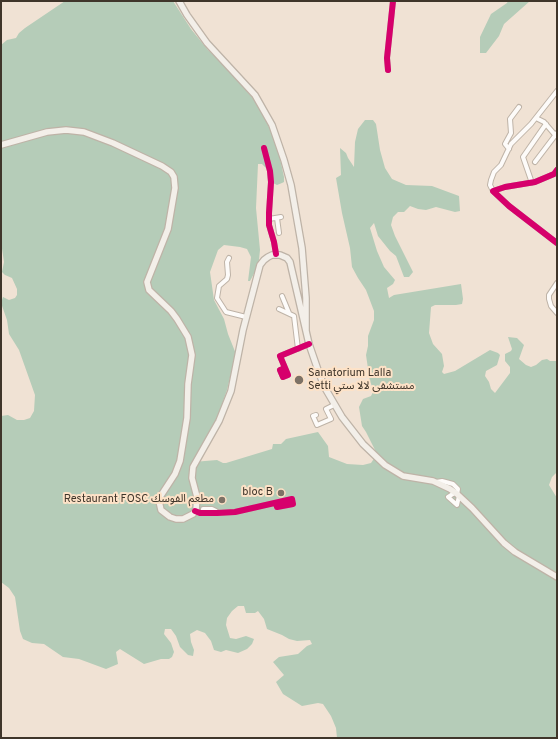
<!DOCTYPE html>
<meta charset="utf-8">
<style>
body{margin:0}
#map{position:relative;width:558px;height:739px;overflow:hidden;background:#f0e2d4;font-family:Overpass,sans-serif}
canvas{display:block}
.frame{position:absolute;inset:0;border:2px solid #3f352a;pointer-events:none}
</style>
<div id="map">
<canvas width="558" height="739"></canvas>
<div class="frame"></div>
</div>
<script>
const context = document.querySelector('canvas').getContext('2d');
context.lineJoin = 'round';
function fill(path, color) { context.fillStyle = color; context.fill(path, 'evenodd'); }
const poly = rows => new Path2D(rows.map(r => 'M' + r).join(''));
function stroke(path, color, width, dash) { context.strokeStyle = color; context.lineWidth = width; context.lineCap = dash ? 'butt' : 'round'; context.setLineDash(dash || []); context.stroke(path); }
function drawText(font, color, halo, rows, align = 'center') {
  context.font = font + ' Overpass,"Noto Sans Arabic",sans-serif'; context.lineWidth = 4; context.setLineDash([]); context.textBaseline = 'middle'; context.strokeStyle = halo; context.fillStyle = color; for (const [text, x, y, turn = 0] of rows) {
    context.save(); context.translate(x, y); context.rotate((+turn || 0) * Math.PI / 180); context.textAlign = isNaN(turn) ? turn : align; if (halo) context.strokeText(text, 0, 0); context.fillText(text, 0, 0); context.restore();
  }
}
const forest = poly([
 [65,1,173,1,191,29,208,50,223,64,257,103,270,129,278,149,284,177,284,182,282,183,277,185,273,183,272,174,262,164,258,164,256,208,260,250,259,260,257,268,250,281,248,281,251,257,247,249,240,247,224,245,218,250,210,272,214,300,224,319,228,334,236,354,227,390,218,416,193,462,217,460,223,463,226,463,272,449,273,444,281,444,286,439,318,432,328,446,329,457,347,464,363,465,371,463,377,454,366,432,362,426,359,407,363,399,371,396,374,390,370,382,366,355,368,346,368,336,374,320,374,311,366,290,358,278,352,267,350,248,342,213,336,178,341,175,340,148,346,153,348,158,354,167,355,142,358,129,365,120,373,120,376,124,380,150,385,168,392,179,406,185,432,186,459,196,460,211,455,212,436,207,426,210,418,209,410,206,404,212,398,212,393,217,391,225,395,236,413,272,409,277,404,277,396,256,390,251,378,236,374,223,370,228,377,251,384,267,395,280,393,284,387,288,389,298,394,295,461,284,463,299,462,304,456,305,435,305,431,307,429,333,433,344,442,354,444,366,442,372,444,374,455,371,490,350,498,353,500,355,497,365,486,371,485,376,489,382,491,389,495,393,510,373,510,367,505,361,505,354,511,351,512,349,508,337,517,338,524,345,519,359,526,365,531,367,536,365,542,360,547,359,550,361,557,361,557,472,552,477,549,485,557,498,557,738,337,738,336,728,331,716,323,704,318,703,302,706,283,694,276,682,284,675,273,662,279,657,298,654,307,646,312,644,310,640,297,641,289,639,282,635,267,629,264,619,258,611,255,613,246,613,244,606,238,606,232,611,227,618,226,625,230,638,236,639,246,636,254,639,252,644,247,649,238,653,226,650,221,652,214,650,211,641,205,633,197,630,190,634,191,642,194,650,193,656,188,655,180,647,176,636,171,629,165,629,164,634,171,643,174,652,172,657,169,659,161,659,144,664,120,649,116,652,118,664,106,669,79,659,63,657,44,644,32,643,23,639,20,631,15,597,9,588,1,582,1,416,8,415,17,420,24,420,30,418,34,411,35,395,19,350,9,334,7,320,1,303,3,297,9,300,15,298,17,295,17,289,12,278,5,275,2,272,4,262,1,242,1,45,7,40,16,38,19,33,25,28],
 [508,1,530,1,504,24,499,36,486,53,480,53,480,37,491,14,507,3]
]);
const street = poly([
 [388,70,387,58,393,1],
 [536,118,544,122,556,136],
 [264,148,270,171,271,182,269,213,269,225,274,242,276,254],
 [509,149,505,144,511,133,510,119,519,107],
 [535,162,557,133],
 [557,170,554,174,535,182,505,187,493,191,509,206,557,243],
 [532,183,523,157,546,124],
 [493,191,490,185,491,180,494,172,501,165,511,144,531,124,557,91],
 [277,218,279,233],
 [269,219,281,217],
 [229,258,227,262,228,275,227,279,219,286,217,298,226,312,246,317],
 [557,283,549,295,549,299,551,306,557,313],
 [282,296,289,313],
 [279,309,294,316,298,349],
 [285,368,280,370,283,377,288,375,280,356,309,344],
 [316,415,313,416,317,425,331,419,326,409,334,405],
 [436,482,442,481,453,484,458,489,457,494],
 [456,492,448,497,457,505,459,496],
 [195,511,200,513,217,513,235,512,292,499,293,504,277,507,276,503],
 [203,513,203,509,212,509,216,511,216,513]
]);
const secondary = poly([
 [179,1,187,15,207,43,255,95,272,125,284,160,291,185,302,248,306,298,306,331,309,344,319,373,325,388,342,417,363,444,385,465,403,476,433,481,450,489,457,494,472,508,504,543,515,552,557,577],
 [1,145,47,132,66,130,84,132,113,143,162,166,171,172,174,177,175,188,168,229,147,282,149,290,171,311,177,319,188,337,192,355,188,384,187,418,180,461,175,474,160,497,159,501,161,510,170,517,176,519,183,519,193,514,196,510,197,497,192,478,193,467,219,421,231,391,243,330,260,265,264,260,268,257,272,255,280,255,287,258,290,262,306,331]
]);
const cycleway = poly([
 [388,70,387,58,393,1],
 [264,148,270,171,271,182,269,213,269,225,274,242,276,254],
 [557,170,554,174,535,182,505,187,493,191,509,206,557,243],
 [285,368,280,370,283,377,288,375,280,356,309,344],
 [195,511,200,513,217,513,235,512,292,499,293,504,277,507,276,503]
]);
const markers = [
 [299,380,5,"#7d7266"],
 [281,493,4,"#7d7266"],
 [222,500,4,"#7d7266"]
];
const poiNames = [
 ["Sanatorium Lalla",308,374,"left"],
 ["Setti مستشفى لالا ستي",308,387,"left"],
 ["bloc B",273,493],
 ["Restaurant FOSC مطعم الفوسك",214,500]
];
fill(forest, '#b5ccb8');
stroke(street, '#beb3a7', 6);
stroke(secondary, '#beb3a7', 8);
stroke(street, '#fdfbf9', 4);
stroke(secondary, '#f3efe9', 5.5);
stroke(cycleway, '#d6006c', 6);
for (const [x, y, r, color] of markers) { const dot = new Path2D(); dot.arc(x, y, r, 0, 2 * Math.PI); context.fillStyle = color; context.fill(dot); stroke(dot, '#fde2c7', 1.5); }
drawText('11px', '#3f352a', '#fde2c7', poiNames, 'right');
</script>
